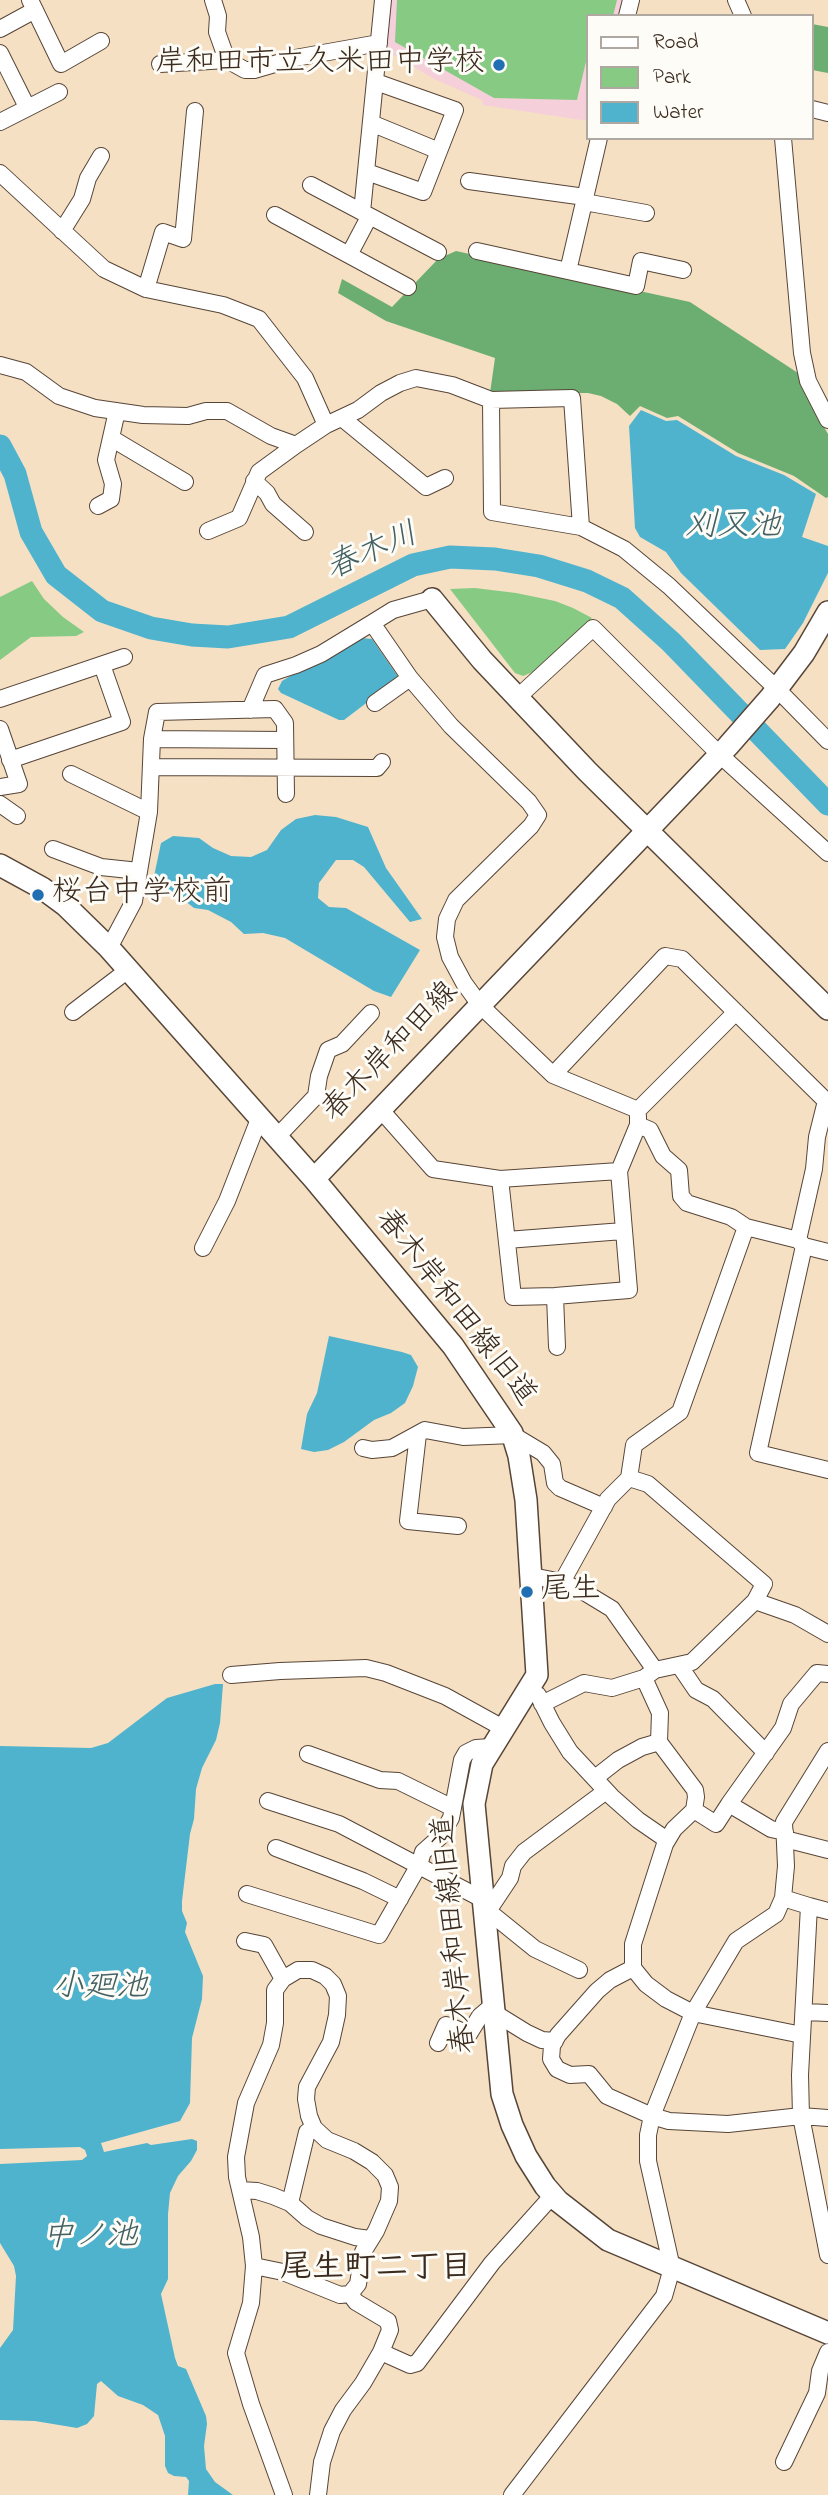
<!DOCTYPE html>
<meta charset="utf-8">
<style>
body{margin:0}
#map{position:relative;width:828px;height:2495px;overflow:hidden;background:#f5e0c4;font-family:"Indie Flower",sans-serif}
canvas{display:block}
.legend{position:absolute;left:586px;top:14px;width:228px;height:126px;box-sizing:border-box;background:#fdfcf7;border:2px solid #afa8a0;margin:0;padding:9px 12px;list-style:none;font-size:21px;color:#3b2a1e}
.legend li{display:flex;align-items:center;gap:14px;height:35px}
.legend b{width:35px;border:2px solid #afa8a0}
</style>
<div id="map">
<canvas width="828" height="2495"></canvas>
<ul class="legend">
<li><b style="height:9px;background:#fff"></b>Road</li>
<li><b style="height:19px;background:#86ca83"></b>Park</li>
<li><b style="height:19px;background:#4fb3ce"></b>Water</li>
</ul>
</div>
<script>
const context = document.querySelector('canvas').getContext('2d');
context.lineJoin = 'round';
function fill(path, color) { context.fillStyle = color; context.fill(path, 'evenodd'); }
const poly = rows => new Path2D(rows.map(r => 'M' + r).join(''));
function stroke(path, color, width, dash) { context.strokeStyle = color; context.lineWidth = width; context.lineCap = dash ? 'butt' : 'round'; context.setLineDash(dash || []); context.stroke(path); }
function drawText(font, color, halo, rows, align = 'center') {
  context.font = font + ' "Indie Flower","Klee One",sans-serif'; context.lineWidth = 6; context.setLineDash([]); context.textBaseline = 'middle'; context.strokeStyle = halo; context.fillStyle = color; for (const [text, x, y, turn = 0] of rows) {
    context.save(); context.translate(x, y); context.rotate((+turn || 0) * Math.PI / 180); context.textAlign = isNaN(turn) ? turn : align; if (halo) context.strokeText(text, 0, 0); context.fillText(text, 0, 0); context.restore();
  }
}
const built = poly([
 [388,0,629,0,625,16,588,16,588,121,483,105,482,100,434,79,385,50]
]);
const green = poly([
 [397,0,617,0,613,16,588,16,588,53,577,100,494,98,395,42],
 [32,581,44,599,63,617,84,632,76,636,31,637,0,660,0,597],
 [475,588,516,593,555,601,573,608,592,618,533,672,523,676,515,673,450,589]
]);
const forest = poly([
 [812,24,828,27,828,73,812,70],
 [456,251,690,302,801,375,813,409,828,434,828,497,826,498,794,476,738,453,678,416,667,418,640,406,630,416,617,404,601,396,588,393,490,393,495,358,386,321,338,293,342,279,392,307,438,259]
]);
const water = poly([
 [641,410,666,421,677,420,736,456,784,475,816,494,802,537,828,546,828,573,803,623,785,649,760,650,681,573,666,552,640,537,635,528,629,426],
 [362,638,372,639,399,678,344,720,339,720,281,693,278,689,282,681,292,675,329,659],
 [315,815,336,817,368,827,386,868,422,919,410,922,364,867,353,860,336,860,319,883,318,898,329,907,346,908,420,950,391,997,374,991,285,938,263,933,244,934,231,922,208,910,194,908,175,893,159,890,153,881,161,843,173,836,199,838,213,848,231,856,251,857,267,850,281,830,296,819],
 [329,1336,402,1352,411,1355,418,1367,413,1386,405,1403,391,1413,374,1420,344,1442,328,1450,314,1452,301,1449,307,1414,317,1393],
 [215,1684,223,1684,220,1723,216,1740,202,1768,196,1789,194,1819,190,1834,182,1901,182,1911,187,1923,185,1932,203,1976,202,1999,192,2038,190,2103,180,2121,101,2143,104,2152,147,2143,151,2145,192,2139,197,2141,197,2150,191,2161,178,2176,170,2193,168,2214,168,2279,161,2294,175,2358,178,2366,186,2369,206,2416,207,2424,204,2446,206,2469,215,2482,233,2495,188,2495,189,2481,186,2477,174,2476,168,2473,165,2466,165,2436,158,2415,143,2405,118,2396,101,2381,97,2384,94,2416,87,2424,77,2428,35,2421,0,2420,0,2348,13,2330,16,2276,14,2266,0,2243,0,2164,82,2160,87,2156,85,2150,80,2147,0,2149,0,1746,91,1748,108,1743,167,1698]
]);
const river = poly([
 [0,446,15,474,31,532,56,575,102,611,151,628,192,635,228,637,289,627,413,565,450,557,495,559,539,566,587,581,622,598,671,642,828,804]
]);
const street = poly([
 [30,0,61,64,101,41],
 [213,0,218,16,217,32,227,60,245,70,254,70,295,58,379,43],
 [383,0,362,212,438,252],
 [736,0,743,16],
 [627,16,631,0],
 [0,29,35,10],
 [0,53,27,107],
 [160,64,227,60],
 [812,109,828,113],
 [0,122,59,92],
 [371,123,439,151],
 [783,138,802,353,808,381,828,420],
 [367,172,423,192,455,110,376,82],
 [0,173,104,269,146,289,223,305,259,319,305,378,326,425],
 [469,181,585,197],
 [311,185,362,212],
 [584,202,646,213],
 [275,215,408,287],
 [62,231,82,199,88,178,101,156],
 [477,251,636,286,641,261,683,270],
 [349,255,369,217],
 [568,271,599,138],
 [146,289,163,232,183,239,195,111],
 [0,365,26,372,59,396,95,408,143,415,188,416,206,411,227,411,271,436,296,445,326,425,358,410,381,393,400,383,416,378,452,385,491,400,572,398,581,527],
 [491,400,492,512,581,527,624,549,669,586,777,689,828,741],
 [342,418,426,487,445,478],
 [111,438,185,482],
 [254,481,267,493,273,504,305,532],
 [98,506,111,499,113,484,106,460,117,411],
 [208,531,239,518,259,472,296,445],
 [432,599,393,610,372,623,410,678,451,726,529,802,538,815,531,826,456,900,447,919,445,937,450,957,464,983,480,1005,553,1075,638,1110,736,1012],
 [517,698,593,628,719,754,828,853],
 [0,699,124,657],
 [375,703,410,678],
 [250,710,265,675,296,665,321,654,372,623],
 [0,729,19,784,0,787],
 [152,739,285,740],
 [10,760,122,722,102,665],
 [151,767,377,768,382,762],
 [71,774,149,812],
 [0,804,17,816],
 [53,849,101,867,139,871],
 [109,948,134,901,149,812,152,739,157,712,275,709,285,723,286,794],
 [73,1012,128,970],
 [553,1075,665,956,682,959,828,1103],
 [380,1109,433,1169,500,1179,619,1171,638,1125],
 [638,1116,638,1125,650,1130,663,1156,679,1170,681,1196,687,1203,731,1217,746,1227,798,1240,804,1246],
 [276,1138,316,1096,319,1076,328,1050,342,1044,371,1013],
 [500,1179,513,1297,555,1296,629,1290,619,1171],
 [507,1240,623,1231],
 [798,1240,814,1169,817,1137,826,1101],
 [203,1248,227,1201,259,1119],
 [828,1252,804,1246,758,1453,828,1470],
 [555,1296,557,1347],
 [418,1434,408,1521,458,1526],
 [363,1448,372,1450,392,1448,425,1430,463,1437,513,1435,543,1453,552,1464,555,1483,560,1488,604,1507],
 [532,1576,562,1582,584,1592,612,1609,655,1670],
 [562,1582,608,1499,629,1478,634,1445,680,1412,746,1227],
 [755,1601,795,1615,828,1634],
 [679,1665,696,1690,713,1699,766,1753],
 [231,1675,280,1671,366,1668,386,1673,445,1696,503,1728],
 [644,1678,660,1713,659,1742],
 [538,1695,552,1723,570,1752,612,1797,638,1820,667,1840],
 [542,1704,584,1683,612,1688,644,1678,655,1670,692,1662,755,1601,764,1584,648,1484,629,1478],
 [828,1751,784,1822,786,1866,783,1898,809,1906,800,2075,801,2116,828,2255],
 [308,1754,380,1780,398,1781,453,1808],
 [595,1778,618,1760,642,1747,659,1742,695,1790,696,1797,694,1810],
 [268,1801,339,1824,482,1899],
 [729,1804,716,1824,694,1810,674,1829,665,1844,633,1944,633,1968,646,1984,666,1999,693,2013,802,2035],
 [785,1832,771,1829,729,1804,783,1728,791,1704,817,1673,828,1674],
 [785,1839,828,1850],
 [276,1848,363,1881,400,1899],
 [247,1894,379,1935,419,1865,423,1852,440,1837,451,1818,462,1760,466,1753,476,1748,491,1747],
 [809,1906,828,1911],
 [488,1911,535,1949,579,1970],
 [483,1913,488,1911,510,1878,513,1866,524,1852,606,1791],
 [245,1941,264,1945,283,1979],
 [633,1968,610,1980,597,1991,558,2035,552,2046,551,2059,557,2069,570,2075,589,2074,607,2096,652,2116,669,2121,728,2124,801,2116,828,2118],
 [493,2012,527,2033,542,2040,555,2041],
 [805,2012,828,2013],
 [438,2043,446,2025,469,2034,480,2016,493,2005],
 [240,2190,257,2191,273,2196,290,2203,307,2218,321,2226,355,2237,370,2239],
 [290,2203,307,2132,314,2128],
 [254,2266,283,2272,340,2295,350,2294,358,2284,363,2252,376,2231,389,2201,390,2187,385,2175,372,2162,354,2151,327,2140,314,2128,309,2116,306,2099,307,2087,331,2042,337,2015,338,1996,333,1984,325,1976,312,1970,298,1970,283,1979,275,1990,275,2023,271,2045,246,2103,236,2157,237,2177,251,2237,254,2266,251,2303,236,2353,251,2404,284,2495],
 [381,2352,410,2365,417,2363,492,2263,553,2195],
 [784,2462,817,2393,820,2371,828,2352],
 [318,2495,322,2462,332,2431,343,2410,363,2383,381,2352,390,2330,388,2321,356,2302,350,2294],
 [512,2495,664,2296,672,2268,648,2161,648,2135,652,2116,693,2013,736,1941,776,1914,783,1898]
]);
const secondary = poly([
 [432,599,482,660,587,771,828,1009],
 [0,865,42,888,65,905,109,948,314,1179,453,1346,512,1433,519,1456,526,1500,537,1675,482,1764,474,1804,502,2094,512,2125,526,2156,545,2186,558,2201,608,2240,828,2333],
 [314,1179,728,746,770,698,804,653,828,612]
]);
const markers = [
 [499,65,7,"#1f6fb2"],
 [38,895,7,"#1f6fb2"],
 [527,1592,7,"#1f6fb2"]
];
const poiNames = [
 ["岸和田市立久米田中学校",485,65,"right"],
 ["桜台中学校前",52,895],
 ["尾生",541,1592]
];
const streetNames = [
 ["春木岸和田線",392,1053,-46],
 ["春木岸和田線旧道",454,1309,52],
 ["春木岸和田線旧道",457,1934,-95]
];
const waterNames = [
 ["刈又池",733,529],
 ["春木川",373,554,-23],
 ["小廻池",100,1990],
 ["中ノ池",90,2239]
];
const neighbourhoodNames = [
 ["尾生町二丁目",376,2271]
];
fill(built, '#f5cfda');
fill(green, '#86ca83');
fill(forest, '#6cae71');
fill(water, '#4fb3ce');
stroke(river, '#4fb3ce', 23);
stroke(street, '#574537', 18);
stroke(secondary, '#574537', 24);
stroke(street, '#fff', 16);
stroke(secondary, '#fff', 21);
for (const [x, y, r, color] of markers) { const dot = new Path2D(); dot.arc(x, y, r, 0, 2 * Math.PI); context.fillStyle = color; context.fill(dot); stroke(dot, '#fdfcf7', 2.5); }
drawText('30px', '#3b2a1e', '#fdfcf7', poiNames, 'left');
drawText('30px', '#3b2a1e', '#fdfcf7', streetNames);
drawText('italic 32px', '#436164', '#fdfcf7', waterNames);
drawText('bold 32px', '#3b2a1e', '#fdfcf7', neighbourhoodNames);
</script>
